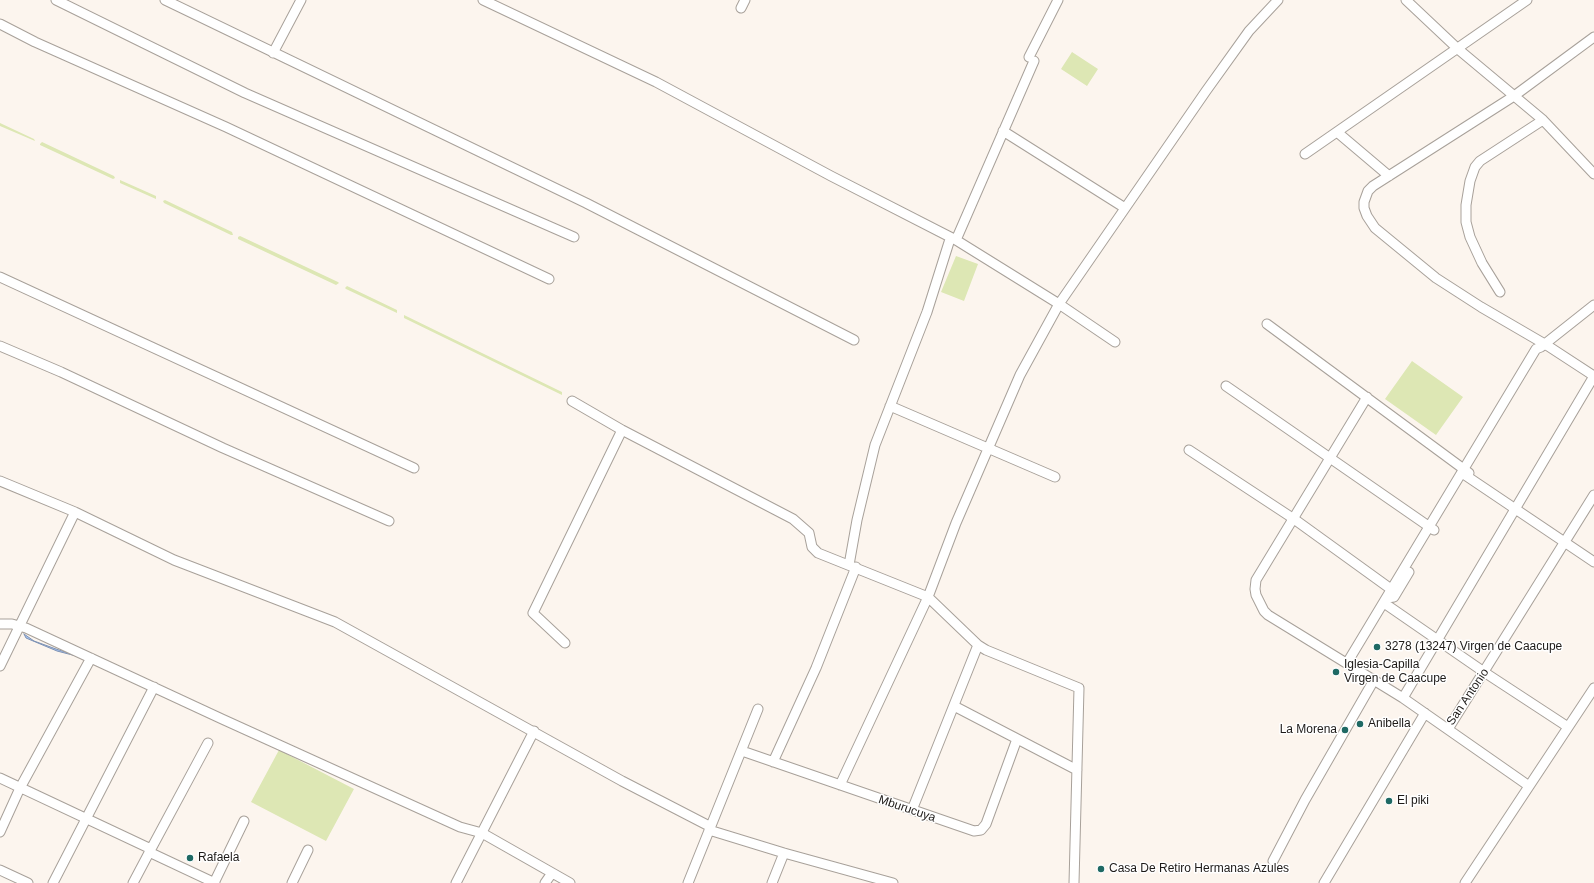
<!DOCTYPE html>
<style>
body{margin:0}
canvas{display:block;background:#fcf5ee}
</style>
<canvas width="1594" height="883"></canvas>
<script>
const context = document.querySelector('canvas').getContext('2d');
context.lineJoin = 'round';
function fill(path, color) { context.fillStyle = color; context.fill(path, 'evenodd'); }
const poly = rows => new Path2D(rows.map(r => 'M' + r).join(''));
function stroke(path, color, width, dash) { context.strokeStyle = color; context.lineWidth = width; context.lineCap = dash ? 'butt' : 'round'; context.setLineDash(dash || []); context.stroke(path); }
function drawText(font, color, halo, rows, align = 'center') {
  context.font = font + ' Arial,sans-serif'; context.lineWidth = 3; context.setLineDash([]); context.textBaseline = 'middle'; context.strokeStyle = halo; context.fillStyle = color; for (const [text, x, y, turn = 0] of rows) {
    context.save(); context.translate(x, y); context.rotate((+turn || 0) * Math.PI / 180); context.textAlign = isNaN(turn) ? turn : align; if (halo) context.strokeText(text, 0, 0); context.fillText(text, 0, 0); context.restore();
  }
}
const green = poly([
 [1072,52,1098,69,1087,86,1061,69],
 [0,123,34,139,35,141,0,126],
 [42,142,114,176,115,178,113,179,40,145,40,144],
 [120,180,156,196,156,199,120,183],
 [165,200,232,232,233,235,231,235,164,203,163,201],
 [240,236,338,282,339,283,336,285,238,239,238,237],
 [956,256,978,264,964,301,941,292],
 [347,286,397,310,397,313,346,289,345,288],
 [404,315,562,392,562,395,404,318],
 [1412,361,1463,397,1436,435,1385,399],
 [279,750,354,789,326,841,251,802]
]);
const water = poly([
 [24,634,34,641,56,649,84,658,57,651,26,638,24,634]
]);
const minor = poly([
 [56,0,245,93,574,237],
 [165,0,586,203,854,340],
 [483,0,656,82,831,176,956,240,1059,304,1115,342],
 [1406,0,1458,49,1543,120,1594,174],
 [741,8,745,0],
 [0,24,35,42,226,127,549,279],
 [1594,37,1514,96,1373,186,1368,191,1364,202,1364,208,1367,216,1375,228,1436,278,1481,307,1548,346,1594,376],
 [273,53,301,0],
 [1029,57,1058,0],
 [1003,131,1125,208],
 [1337,132,1389,176],
 [1305,154,1527,0],
 [956,240,1034,61],
 [0,277,414,468],
 [1500,292,1482,263,1470,237,1466,222,1466,205,1470,181,1475,167,1480,161,1543,120],
 [1267,324,1469,473],
 [0,346,61,372,223,448,389,521],
 [1226,386,1434,530],
 [1367,397,1256,580,1255,589,1256,595,1264,611,1268,615,1403,698,1529,786],
 [572,401,622,430,793,519,809,533,812,547,818,553,928,597,978,645,986,650,1079,688,1074,883],
 [890,406,1055,477],
 [1189,450,1294,519,1395,592],
 [1462,473,1594,562],
 [0,481,75,512,174,560,335,622,622,781,711,827],
 [849,565,857,520,875,445,927,312,950,239],
 [1387,598,1394,597,1409,572],
 [1384,603,1484,672,1568,727],
 [0,624,12,624,26,628,222,719,460,827,482,833,570,883],
 [565,643,533,613,622,430],
 [1347,663,1536,349,1541,347,1594,305],
 [0,666,75,512],
 [1403,698,1594,376],
 [954,706,1077,770],
 [1448,729,1594,495],
 [742,751,974,831,981,830,986,824,1017,739],
 [773,762,816,668,856,567],
 [0,778,151,849],
 [840,785,928,597,956,523,1020,375,1059,304,1206,91,1249,31,1278,0],
 [912,810,978,645],
 [709,830,784,853,893,883],
 [0,832,20,788,91,658],
 [149,852,215,883],
 [1273,861,1305,800,1374,680],
 [0,870,28,883],
 [53,883,154,687],
 [133,883,151,849,208,743],
 [214,883,244,821],
 [292,883,308,850],
 [456,883,534,731],
 [545,883,552,873],
 [688,883,758,709],
 [772,883,784,853],
 [1324,883,1425,713],
 [1465,883,1594,688]
]);
const markers = [
 [1377,647,4,"#1e6964"],
 [1336,672,4,"#1e6964"],
 [1360,724,4,"#1e6964"],
 [1345,730,4,"#1e6964"],
 [1389,801,4,"#1e6964"],
 [190,858,4,"#1e6964"],
 [1101,869,4,"#1e6964"]
];
const poiNames = [
 ["3278 (13247) Virgen de Caacupe",1385,647],
 ["Iglesia-Capilla",1344,665],
 ["Virgen de Caacupe",1344,679],
 ["Anibella",1368,724],
 ["La Morena",1337,730,"right"],
 ["El piki",1397,801],
 ["Rafaela",198,858],
 ["Casa De Retiro Hermanas Azules",1109,869]
];
const streetNames = [
 ["San Antonio",1468,697,-56],
 ["Mburucuya",907,809,19]
];
fill(green, '#dde7b4');
fill(water, '#a7c5f5');
stroke(water, '#7e92b3', 1);
stroke(minor, '#a8a19a', 11);
stroke(minor, '#fff', 9);
for (const [x, y, r, color] of markers) { const dot = new Path2D(); dot.arc(x, y, r, 0, 2 * Math.PI); context.fillStyle = color; context.fill(dot); stroke(dot, '#fff', 1.5); }
drawText('12px', '#1d1a18', '#fff', poiNames, 'left');
drawText('12px', '#1d1a18', '#fff', streetNames);
</script>
